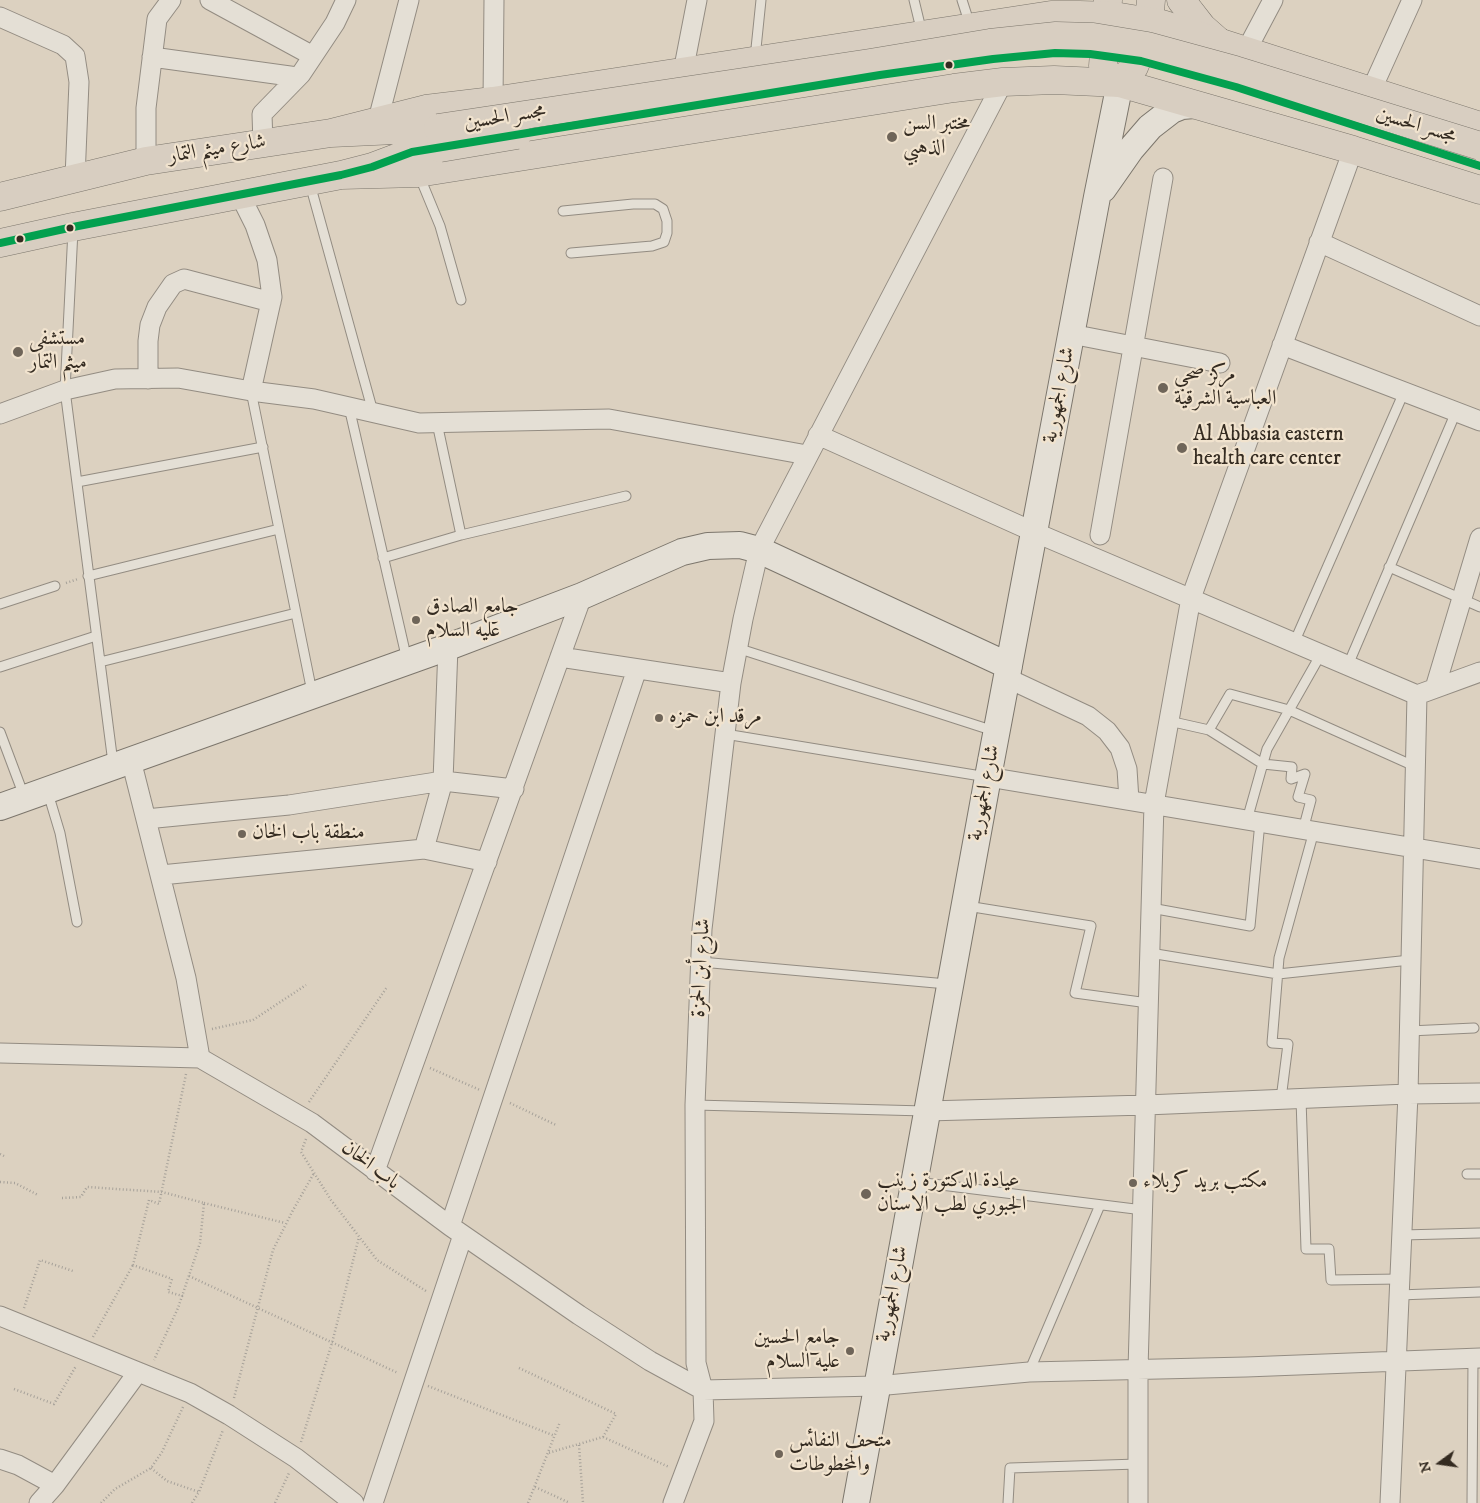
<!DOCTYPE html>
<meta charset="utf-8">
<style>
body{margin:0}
#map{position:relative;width:1480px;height:1503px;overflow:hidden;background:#dcd1c0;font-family:"IM FELL DW Pica",serif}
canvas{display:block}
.north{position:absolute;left:1415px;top:1438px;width:50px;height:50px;-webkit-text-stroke:4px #f1e3ce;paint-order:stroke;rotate:256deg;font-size:14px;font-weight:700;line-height:20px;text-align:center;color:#342b21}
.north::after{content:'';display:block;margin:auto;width:18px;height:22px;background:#342b21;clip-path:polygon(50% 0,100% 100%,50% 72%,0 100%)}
</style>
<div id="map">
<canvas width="1480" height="1503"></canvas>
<div class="north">N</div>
</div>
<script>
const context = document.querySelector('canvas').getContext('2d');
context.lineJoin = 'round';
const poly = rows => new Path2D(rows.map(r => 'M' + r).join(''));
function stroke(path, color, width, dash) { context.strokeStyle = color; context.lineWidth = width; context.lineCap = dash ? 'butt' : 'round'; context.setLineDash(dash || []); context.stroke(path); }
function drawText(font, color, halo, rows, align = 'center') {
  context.font = font + ' "IM FELL DW Pica",Amiri,serif'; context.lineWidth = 4.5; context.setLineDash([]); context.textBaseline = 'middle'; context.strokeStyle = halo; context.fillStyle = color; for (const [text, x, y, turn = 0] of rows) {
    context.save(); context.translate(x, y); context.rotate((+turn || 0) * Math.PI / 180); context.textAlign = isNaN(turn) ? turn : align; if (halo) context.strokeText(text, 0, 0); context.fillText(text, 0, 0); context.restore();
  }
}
const path = poly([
 [66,583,78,579],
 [212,1029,253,1020,306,985],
 [430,1068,480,1090],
 [309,1102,387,987],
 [510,1103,556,1125],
 [306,1139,301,1152,331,1200,377,1260,426,1291],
 [0,1154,4,1156],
 [0,1182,15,1183,38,1195],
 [62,1198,81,1197,87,1187,162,1192,204,1203,200,1243,178,1308,154,1360],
 [204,1203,285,1223],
 [189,1276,398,1373],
 [183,1296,168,1292,172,1279,133,1265,149,1200,159,1204,186,1074],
 [24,1308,40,1260,73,1271],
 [93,1337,133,1265],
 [519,1368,616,1414,603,1437,548,1453],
 [428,1386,555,1436],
 [14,1389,54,1404,76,1366],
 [234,1398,273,1250,292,1212,314,1173],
 [603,1437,669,1467],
 [301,1442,332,1343,359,1237],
 [579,1445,583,1503],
 [151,1468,167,1481,199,1492],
 [535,1487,570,1503],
 [101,1503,115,1489,151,1468,162,1452,183,1407],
 [192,1503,199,1492,223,1430],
 [275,1503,289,1473],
 [528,1503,560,1422]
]);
const lane = poly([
 [914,0,922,33],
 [962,0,970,25],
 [755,58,761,0],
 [419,175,440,226,461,300],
 [310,184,373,412],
 [563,211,633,204,655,204,663,209,667,221,667,233,664,242,652,246,571,253],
 [73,230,65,390,113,763],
 [251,391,312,692],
 [349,407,407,660],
 [437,423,461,535],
 [77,482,263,447],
 [383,558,461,535,626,496],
 [1389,567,1480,607],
 [88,576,279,529],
 [0,604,55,586],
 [1294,643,1404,392],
 [737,648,994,731],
 [100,662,296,613],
 [1348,665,1456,412],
 [0,667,96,636],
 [1169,721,1209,730,1230,694,1289,710,1414,766],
 [1209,730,1263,764,1292,767,1291,779,1305,774,1298,797,1311,800,1303,830],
 [0,732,24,796],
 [725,734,987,777],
 [48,793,60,833,77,922],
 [1247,820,1267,749,1321,654],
 [967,906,1091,926,1075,993,1148,1003],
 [1151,908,1250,926,1260,822],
 [1150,953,1278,974,1410,960],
 [701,962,947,984],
 [1409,1031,1474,1028],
 [1281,1099,1288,1044,1272,1043,1279,958,1314,831],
 [1301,1099,1306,1249,1329,1249,1331,1280,1400,1279],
 [695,1105,925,1111],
 [1467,1174,1480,1174],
 [917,1182,1143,1210],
 [1402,1235,1480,1233],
 [1399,1295,1480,1292],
 [1029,1372,1100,1205],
 [1008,1503,1010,1468,1138,1464],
 [1472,1503,1473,1358]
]);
const street = poly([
 [210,0,313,56],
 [0,17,63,45,75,56,79,82,75,178],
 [1246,51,1273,0],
 [152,57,297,77],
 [683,72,697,0],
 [1371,91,1412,0],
 [493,101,494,0],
 [378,120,409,0],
 [263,144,262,114,301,74,335,23,346,0],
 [146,161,146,108,157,19,171,0],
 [240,195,255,225,267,260,272,297,251,391],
 [1319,242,1480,316],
 [1071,334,1220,363],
 [1282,345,1480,421],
 [148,379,148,341,150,325,157,307,173,284,184,279,271,302],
 [0,414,65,390,115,379,178,378,251,391,314,399,419,423,609,419,807,455],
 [818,435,1034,532,1417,695,1480,672],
 [1100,535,1163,178],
 [560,657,731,683],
 [1007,678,1088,716,1107,731,1120,748,1127,769,1129,800],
 [1435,688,1480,538],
 [131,760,186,978,200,1058],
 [988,777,1480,859],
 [146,819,289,805,443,781,514,789],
 [424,849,443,781,448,647],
 [161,875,424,849,487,862],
 [0,1053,200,1058,312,1123,450,1226,579,1315,650,1361,703,1390,876,1386,1029,1372,1246,1367,1480,1358],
 [927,1111,1146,1105,1408,1094,1480,1093],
 [375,1171,582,596],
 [450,1226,637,669],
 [0,1316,190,1393,229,1415,296,1458,354,1503],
 [0,1459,18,1465,55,1485],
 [39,1503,55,1485,138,1372],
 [373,1503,463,1235],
 [673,1503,704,1421,703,1390,696,1363,695,1105,702,929,731,683,743,619,759,550,1003,82],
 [1138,1503,1138,1369,1154,804,1191,598,1353,150],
 [1390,1503,1408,1094,1417,695]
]);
const secondary = poly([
 [1103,189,1131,149,1150,127,1172,110,1182,106,1194,105],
 [0,807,448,647,582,596,682,552,708,546,740,545,759,550,1009,666],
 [856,1503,988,777,1097,197,1120,83]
]);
const primary = poly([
 [1108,0,1103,66,1108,75,1120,83,1134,67,1145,40,1149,21,1151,0],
 [1181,0,1202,27,1219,42]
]);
const highway = poly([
 [331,133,426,109,493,101,1051,15,1079,15,1114,16,1162,24,1480,126],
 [341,175,418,173,954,88,1003,82,1054,80,1120,83,1353,150,1480,190],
 [0,197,146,161,331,133,438,128],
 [0,243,73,227,341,175,372,167,412,152,440,148]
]);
const highwayBridge = poly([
 [438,128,870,63,990,43,1056,36,1093,37,1147,46,1235,70,1480,146],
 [440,148,517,135]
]);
const bus1 = poly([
 [0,243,73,227,341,175,372,167,412,152,880,75,993,59,1055,53,1090,54,1141,61,1236,87,1480,166]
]);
const markers = [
 [949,65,4.5,"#342b21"],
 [892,137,6,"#6f6559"],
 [70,228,4.5,"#342b21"],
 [20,239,4.5,"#342b21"],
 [18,352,6,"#6f6559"],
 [1163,388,6,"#6f6559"],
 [1182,448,6,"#6f6559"],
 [416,620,5,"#6f6559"],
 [659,718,5,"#6f6559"],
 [242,834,5,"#6f6559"],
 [1133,1183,5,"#6f6559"],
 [866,1194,6,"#6f6559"],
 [850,1351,5,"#6f6559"],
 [779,1454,5,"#6f6559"]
];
const streetNames = [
 ["مجسر الحسين",505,118,-9],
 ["مجسر الحسين",1416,126,17],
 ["شارع ميثم التمار",217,150,-9],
 ["شارع الجمهورية",1060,395,-79],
 ["شارع الجمهورية",985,793,-79],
 ["شارع أبن الحمزة",702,968,-87],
 ["باب الخان",370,1166,37],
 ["شارع الجمهورية",893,1294,-79]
];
const poiNames = [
 ["مختبر السن",903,125],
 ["الذهبي",903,149],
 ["مستشفى",29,340],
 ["ميثم التمار",29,364],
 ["مركز صحي",1174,376],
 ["العباسية الشرقية",1174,400],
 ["Al Abbasia eastern",1193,436],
 ["health care center",1193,460],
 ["جامع الصادق",426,608],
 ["عليه السلام",426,632],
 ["مرقد ابن حمزه",669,718],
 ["منطقة باب الخان",252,834],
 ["عيادة الدكتورة زينب",877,1182],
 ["الجبوري لطب الاسنان",877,1206],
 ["مكتب بريد كربلاء",1143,1183],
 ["جامع الحسين",840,1339,"right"],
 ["عليه السلام",840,1363,"right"],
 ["متحف النفائس",789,1442],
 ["والمخطوطات",789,1466]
];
stroke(lane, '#938c82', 11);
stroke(street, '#938c82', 21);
stroke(secondary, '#7c766c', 28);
stroke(primary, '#7c766c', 29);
stroke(highway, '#7c766c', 29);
stroke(path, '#a6a199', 2.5, [1, 2.5]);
stroke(lane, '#e4dfd5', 9);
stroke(street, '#e4dfd5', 19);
stroke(secondary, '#e4dfd5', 26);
stroke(primary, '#d8cec1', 28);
stroke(highway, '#d8cec1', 28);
stroke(highwayBridge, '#7c766c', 29, []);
stroke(highwayBridge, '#d8cec1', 28);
stroke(bus1, '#03a04f', 8);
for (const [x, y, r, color] of markers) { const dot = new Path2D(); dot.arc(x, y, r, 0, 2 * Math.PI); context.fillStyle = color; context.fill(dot); stroke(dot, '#f1e3ce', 2); }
drawText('21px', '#342b21', '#f1e3ce', streetNames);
drawText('21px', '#342b21', '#f1e3ce', poiNames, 'left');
</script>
